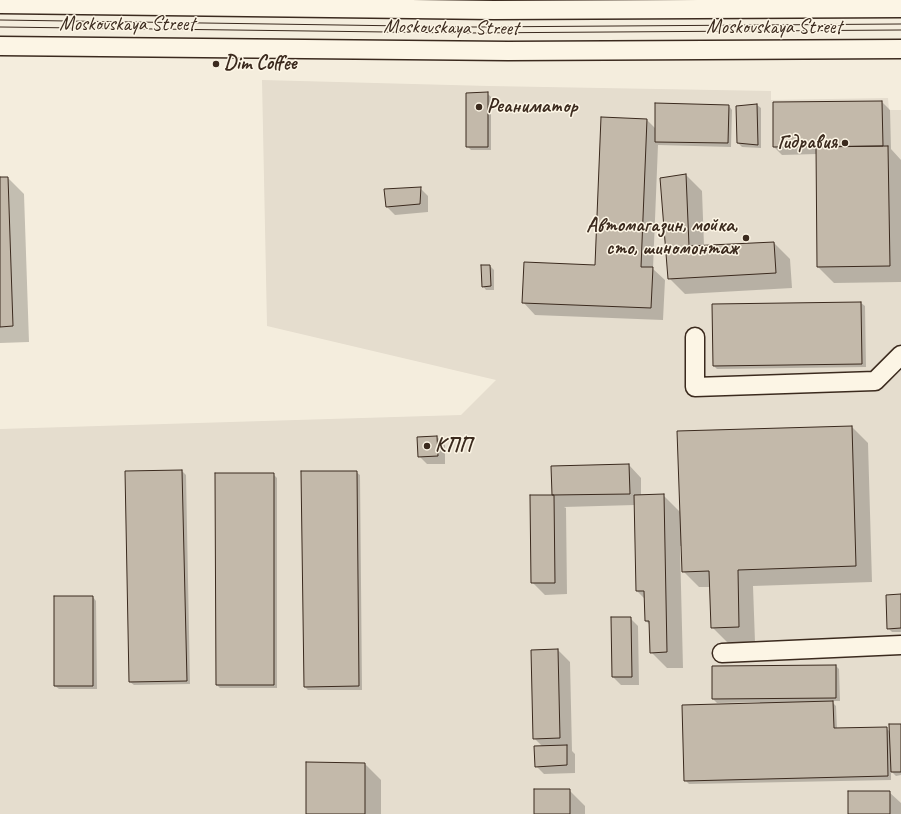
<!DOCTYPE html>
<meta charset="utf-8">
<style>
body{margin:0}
canvas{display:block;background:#f4eddd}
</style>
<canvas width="901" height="814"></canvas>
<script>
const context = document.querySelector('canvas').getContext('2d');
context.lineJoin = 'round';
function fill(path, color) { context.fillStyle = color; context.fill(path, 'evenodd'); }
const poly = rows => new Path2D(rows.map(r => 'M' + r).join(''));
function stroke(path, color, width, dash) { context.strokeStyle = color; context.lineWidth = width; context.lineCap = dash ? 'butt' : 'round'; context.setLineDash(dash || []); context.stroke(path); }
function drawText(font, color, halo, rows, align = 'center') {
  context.font = font + ' Caveat,sans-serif'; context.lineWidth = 3; context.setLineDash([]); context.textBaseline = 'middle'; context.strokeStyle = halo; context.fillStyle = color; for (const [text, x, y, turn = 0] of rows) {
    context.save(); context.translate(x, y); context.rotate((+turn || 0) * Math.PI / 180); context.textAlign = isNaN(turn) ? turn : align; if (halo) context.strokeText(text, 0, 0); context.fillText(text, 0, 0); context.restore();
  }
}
const built = poly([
 [262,80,489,86,771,91,771,100,888,98,889,110,901,110,901,814,0,814,0,429,461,415,496,380,267,326]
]);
const shadow = poly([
 [487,93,491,97,491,150,471,150,467,146],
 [882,102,890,110,891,149,901,160,901,282,834,283,818,267,817,154,782,155,774,147],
 [757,105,761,108,761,148,742,147,738,143],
 [729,106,732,110,731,147,658,145,653,269,665,280,663,320,535,315,523,302,596,266,647,120,656,129],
 [686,175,702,191,704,246,774,243,790,259,792,288,685,294,669,278],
 [0,178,8,178,24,194,29,342,0,343],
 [420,188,428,196,428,212,395,215,387,207],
 [490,266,494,270,494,290,486,290,483,286],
 [861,303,865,306,866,367,717,369,714,366],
 [852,427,868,443,872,582,753,586,755,642,728,643,712,627,711,587,699,587,683,571,682,546,680,546,683,668,667,668,651,652,650,625,646,621,646,600,637,591,635,505,564,507,566,508,567,594,545,595,532,582,531,496,555,496,553,494,629,465,641,478,641,496,663,495,681,513],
 [437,437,445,445,445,464,427,464,419,456],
 [182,471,186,475,190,684,134,685,130,682,126,472],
 [356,472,360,475,362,690,308,690,305,687],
 [273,474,277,478,277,688,220,688,217,685],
 [901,595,901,632,892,632,888,628],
 [93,597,96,601,97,689,59,689,55,686],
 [612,618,630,618,638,626,639,685,621,685,613,677],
 [558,650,570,662,572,751,575,754,575,773,544,774,536,766,542,746,534,738],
 [836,666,839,669,840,701,831,701,836,706,837,729,886,728,890,732,901,725,901,775,896,776,891,771,891,780,689,784,685,780,760,704,760,702,717,703,713,699],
 [307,763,365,764,381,780,381,814,307,814],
 [569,790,585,806,585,814,535,814],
 [889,792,901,803,901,814,849,814]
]);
const building = poly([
 [488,92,488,147,466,147,466,93,488,92],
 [882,101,883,146,773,147,773,102,882,101],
 [655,103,729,105,728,143,655,142,655,103],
 [757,104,758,145,737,143,736,106,757,104],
 [601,117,647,119,641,267,653,267,651,308,522,303,524,262,595,265,601,117],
 [888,146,890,266,817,267,816,147,888,146],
 [686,174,689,246,774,242,776,273,668,279,660,178,686,174],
 [0,177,8,177,13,326,0,327,0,177],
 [421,187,420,204,386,207,384,189,421,187],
 [481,265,490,265,491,286,482,287,481,265],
 [861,302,862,364,713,366,712,304,861,302],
 [852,426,856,566,738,570,739,627,711,628,709,571,682,572,677,431,852,426],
 [437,436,438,456,418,457,417,437,437,436],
 [629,464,630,494,552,495,551,466,629,464],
 [182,470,187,681,129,682,125,471,182,470],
 [301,471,357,471,359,686,304,687,301,471],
 [215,473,274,473,274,685,216,685,215,473],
 [664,494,667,652,650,653,649,621,645,621,644,591,636,591,634,495,664,494],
 [530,495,554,495,555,583,531,583,530,495],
 [901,594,901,628,887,629,886,595,901,594],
 [54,596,93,596,93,686,54,686,54,596],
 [611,617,631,617,632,677,612,677,611,617],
 [558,649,560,738,533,739,531,650,558,649],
 [836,665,836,698,712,699,712,666,836,665],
 [833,701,834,728,887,727,888,776,684,781,682,705,833,701],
 [889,724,901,724,901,772,891,772,889,724],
 [567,745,567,765,535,767,534,746,567,745],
 [306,762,365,763,365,814,306,814,306,762],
 [534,789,570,789,570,814,534,814,534,789],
 [848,791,890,791,890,814,848,814,848,791]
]);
const minor = poly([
 [0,4,494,10,901,8],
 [0,46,508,51,901,49],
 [695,337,695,387,875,381,901,355],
 [722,653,901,645]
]);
const tram = poly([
 [0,20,474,27,901,24],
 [0,27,465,33,901,30]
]);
const markers = [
 [216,64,4,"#3b2a1e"],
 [479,107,4,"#3b2a1e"],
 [845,143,4,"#3b2a1e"],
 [746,238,4,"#3b2a1e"],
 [427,446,4,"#3b2a1e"]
];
const streetNames = [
 ["Moskovskaya Street",127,25],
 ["Moskovskaya Street",451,28,1],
 ["Moskovskaya Street",774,28]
];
const poiNames = [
 ["Dim Coffee",224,64],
 ["Реаниматор",487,107],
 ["Гидравия",837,143,"right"],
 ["Автомагазин, мойка,",738,226,"right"],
 ["сто, шиномонтаж",738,249,"right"],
 ["КПП",435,446]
];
fill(built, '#e5ddce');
fill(shadow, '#0003');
fill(building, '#c3b9aa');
stroke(building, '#3b2a1e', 1);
stroke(minor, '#3b2a1e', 21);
stroke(minor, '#fcf5e5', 18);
stroke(tram, '#3b2a1e', 1);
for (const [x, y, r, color] of markers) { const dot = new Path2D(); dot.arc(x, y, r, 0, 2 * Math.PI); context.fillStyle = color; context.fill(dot); stroke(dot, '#fcf5e5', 1.5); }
drawText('20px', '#3b2a1e', '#fcf5e5', streetNames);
drawText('bold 20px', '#3b2a1e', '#fcf5e5', poiNames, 'left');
</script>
